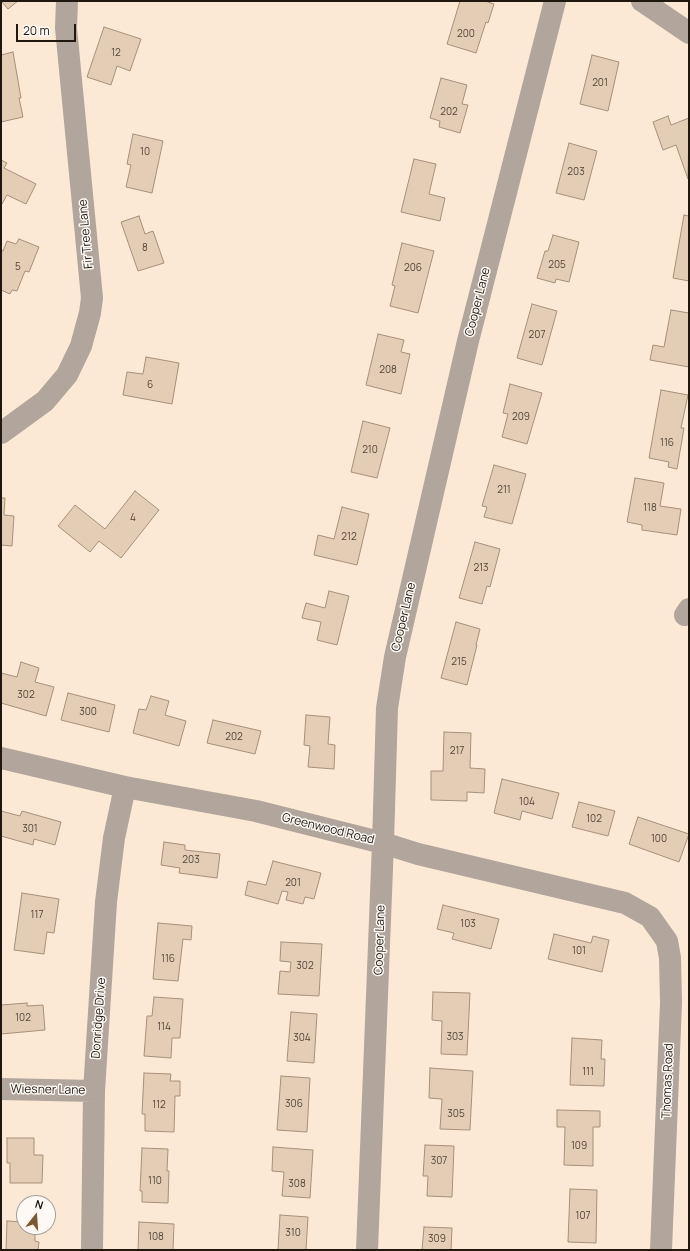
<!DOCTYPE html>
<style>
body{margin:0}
#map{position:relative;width:690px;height:1251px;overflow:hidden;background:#fce9d5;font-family:Manrope,sans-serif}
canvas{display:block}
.frame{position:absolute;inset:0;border:2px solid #20180f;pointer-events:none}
.north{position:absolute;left:16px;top:1195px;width:40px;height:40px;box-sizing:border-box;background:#fef9f4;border:1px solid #a59f98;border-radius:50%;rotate:17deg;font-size:11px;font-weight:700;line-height:16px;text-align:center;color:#20180f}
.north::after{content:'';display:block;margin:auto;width:14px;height:18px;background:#7c5a31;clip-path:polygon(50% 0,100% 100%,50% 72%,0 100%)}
.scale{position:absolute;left:16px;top:24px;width:60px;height:18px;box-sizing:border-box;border:2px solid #20180f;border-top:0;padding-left:5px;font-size:12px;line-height:14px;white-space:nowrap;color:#20180f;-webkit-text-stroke:3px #fef9f4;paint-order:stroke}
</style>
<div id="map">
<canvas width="690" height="1251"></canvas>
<div class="frame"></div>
<div class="north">N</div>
<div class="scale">20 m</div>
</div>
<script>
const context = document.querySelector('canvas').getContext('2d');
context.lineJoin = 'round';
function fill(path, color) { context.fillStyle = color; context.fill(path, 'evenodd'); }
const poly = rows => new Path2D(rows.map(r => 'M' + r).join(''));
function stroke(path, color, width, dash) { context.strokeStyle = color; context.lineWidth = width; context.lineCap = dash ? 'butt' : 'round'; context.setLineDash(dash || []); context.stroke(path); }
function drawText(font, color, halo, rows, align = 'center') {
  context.font = font + ' Manrope,sans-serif'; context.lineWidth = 3; context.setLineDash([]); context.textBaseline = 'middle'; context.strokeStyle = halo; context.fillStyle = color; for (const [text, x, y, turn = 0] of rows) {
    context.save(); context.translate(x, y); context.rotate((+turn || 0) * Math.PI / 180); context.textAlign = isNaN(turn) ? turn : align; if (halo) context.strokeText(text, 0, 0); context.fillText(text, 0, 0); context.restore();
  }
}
const building = poly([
 [1,1,18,1,8,9,1,1],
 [460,1,485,1,494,4,488,23,486,22,476,53,447,44,460,1],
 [104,27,141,39,130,71,117,66,111,85,87,77,104,27],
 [13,52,21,98,19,98,23,117,1,122,1,55,13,52],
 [592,55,619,62,608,111,580,104,592,55],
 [441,78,467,85,462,104,468,105,460,133,439,127,440,121,430,118,441,78],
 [668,116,671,125,689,118,688,179,676,145,663,150,653,122,668,116],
 [133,134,163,141,152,193,126,187,131,165,127,164,133,134],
 [569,143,597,151,584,200,556,193,569,143],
 [414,159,436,164,429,194,445,198,440,221,401,212,414,159],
 [1,160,7,163,4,168,36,184,26,204,7,195,2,204,1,203,1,160],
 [684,215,689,216,689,281,673,278,684,215],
 [139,216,145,234,153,231,164,263,138,271,121,222,139,216],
 [553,235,579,242,569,282,556,279,555,283,537,278,545,251,548,251,553,235],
 [19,239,39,247,29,272,25,271,17,291,12,290,10,294,1,290,1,250,3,251,7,241,16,244,19,239],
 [402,243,434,251,418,313,390,306,395,286,392,285,402,243],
 [532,304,557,311,542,365,517,358,532,304],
 [671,310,689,313,689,367,650,360,653,345,664,347,671,310],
 [378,334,404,340,401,352,410,354,401,394,366,385,378,334],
 [146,357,179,363,172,404,123,395,127,372,143,374,146,357],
 [510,384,542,393,527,444,502,437,508,414,503,413,510,384],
 [661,390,688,395,681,428,684,428,677,469,668,467,669,462,649,458,661,390],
 [363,421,390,428,377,478,351,472,363,421],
 [494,465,526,474,512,524,484,517,487,507,482,506,494,465],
 [635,478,664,483,660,506,681,509,677,535,642,530,642,525,627,522,635,478],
 [135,491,159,510,121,558,99,541,90,552,58,526,75,505,105,529,135,491],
 [1,498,5,498,4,515,14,516,12,546,1,545,1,498],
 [342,507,369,514,357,565,314,555,318,535,334,539,342,507],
 [475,542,500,549,490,587,487,586,482,604,459,598,475,542],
 [329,591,349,596,337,645,317,640,321,622,302,618,306,603,325,608,329,591],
 [456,622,480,629,476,645,477,645,467,685,441,678,456,622],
 [21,662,39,668,35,682,54,687,46,716,1,703,1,673,17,677,21,662],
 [68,693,115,705,109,732,61,720,68,693],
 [151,696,169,701,165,715,186,721,179,746,133,733,139,709,146,710,151,696],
 [306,715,330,717,328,744,335,745,334,769,308,767,310,746,304,745,306,715],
 [213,720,261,731,255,754,207,743,213,720],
 [444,732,471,733,470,768,485,769,484,793,467,792,467,801,431,800,431,771,443,771,444,732],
 [502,779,559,793,552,819,522,811,520,820,494,813,502,779],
 [579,802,615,811,608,836,572,827,579,802],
 [1,811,20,816,22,811,61,822,55,845,34,839,33,845,1,836,1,811],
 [638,817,689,834,679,862,629,844,638,817],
 [164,842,185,845,185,850,220,854,217,878,179,873,180,868,161,865,164,842],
 [273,861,321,873,314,899,305,897,303,904,286,900,288,892,282,891,278,904,245,895,248,881,266,885,273,861],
 [22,893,59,899,54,933,47,932,44,954,14,950,22,893],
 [443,905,499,919,491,949,452,939,454,933,437,929,443,905],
 [158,923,192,926,191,940,183,939,178,981,153,979,158,923],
 [554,934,591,943,593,936,609,940,602,972,548,959,554,934],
 [281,942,322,944,319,996,278,994,280,971,290,972,291,962,280,961,281,942],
 [433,992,470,993,467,1055,441,1054,442,1021,432,1020,433,992],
 [154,997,183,999,180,1038,172,1038,171,1058,144,1056,147,1016,152,1016,154,997],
 [27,1003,27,1006,43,1005,45,1030,1,1034,1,1005,27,1003],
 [291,1012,317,1014,314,1063,287,1061,291,1012],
 [572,1038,602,1040,601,1059,605,1059,604,1086,570,1085,572,1038],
 [430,1068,473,1071,470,1130,440,1129,442,1099,429,1098,430,1068],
 [144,1073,171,1074,170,1081,180,1081,180,1096,175,1096,174,1132,145,1131,145,1114,142,1114,144,1073],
 [281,1076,310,1078,307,1132,277,1130,281,1076],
 [557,1110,600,1111,600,1127,593,1127,593,1166,564,1165,565,1127,557,1127,557,1110],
 [7,1138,34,1138,34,1155,43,1155,42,1183,10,1183,10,1163,7,1163,7,1138],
 [425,1145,454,1146,452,1197,427,1196,428,1176,423,1176,425,1145],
 [273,1147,313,1150,310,1198,282,1196,284,1172,272,1171,273,1147],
 [142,1148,168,1149,167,1171,169,1171,168,1203,142,1202,142,1191,140,1191,142,1148],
 [570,1189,597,1190,596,1243,568,1242,570,1189],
 [280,1215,308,1217,306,1250,278,1250,280,1215],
 [7,1221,24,1222,24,1227,35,1227,35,1241,39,1242,38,1250,6,1250,7,1221],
 [139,1222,174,1224,173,1250,138,1250,139,1222],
 [424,1227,452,1228,451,1250,422,1250,424,1227]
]);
const minor = poly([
 [642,1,689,33],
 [1,433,45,401,67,375,81,346,90,313,92,298,66,28,67,1],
 [685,615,689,609],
 [1,758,125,787,256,811,383,843,418,854,625,903,650,917,667,941,670,958,671,1003,661,1250],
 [1,1089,94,1091],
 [92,1250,94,1091,106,902,114,838,125,787],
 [367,1250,383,843,387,708,395,657,468,341,555,1]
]);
const numberNames = [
 ["200",466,34],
 ["12",116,53],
 ["201",600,83],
 ["202",449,112],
 ["10",145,152],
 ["203",576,172],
 ["8",145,248],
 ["205",557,265],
 ["5",18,267],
 ["206",413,268],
 ["207",537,335],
 ["208",388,370],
 ["6",150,385],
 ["209",521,417],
 ["116",667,443],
 ["210",370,450],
 ["211",504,490],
 ["118",650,508],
 ["4",133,518],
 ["212",349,537],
 ["213",481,568],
 ["215",459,662],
 ["302",26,695],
 ["300",88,712],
 ["202",234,737],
 ["217",457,751],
 ["104",527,802],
 ["102",594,819],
 ["301",30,829],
 ["100",659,839],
 ["203",191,860],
 ["201",293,883],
 ["117",37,915],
 ["103",468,924],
 ["101",579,951],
 ["116",168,959],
 ["302",305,966],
 ["102",23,1018],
 ["114",164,1027],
 ["303",455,1037],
 ["304",302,1038],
 ["111",588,1072],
 ["306",294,1104],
 ["112",159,1105],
 ["305",456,1114],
 ["109",579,1146],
 ["307",439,1161],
 ["110",155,1181],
 ["308",297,1184],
 ["107",583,1216],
 ["310",293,1233],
 ["108",156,1237],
 ["309",437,1239]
];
const streetNames = [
 ["Fir Tree Lane",86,234,-95],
 ["Cooper Lane",478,302,-76],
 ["Cooper Lane",404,617,-77],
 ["Greenwood Road",328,829,14],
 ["Cooper Lane",380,940,-88],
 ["Donridge Drive",99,1018,-86],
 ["Thomas Road",668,1081,-88],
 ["Wiesner Lane",48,1090,1]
];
fill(building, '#e4cdb5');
stroke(building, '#a69079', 1);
stroke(minor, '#b1a59c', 22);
drawText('10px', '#514538', null, numberNames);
drawText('12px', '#20180f', '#fef9f4', streetNames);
</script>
